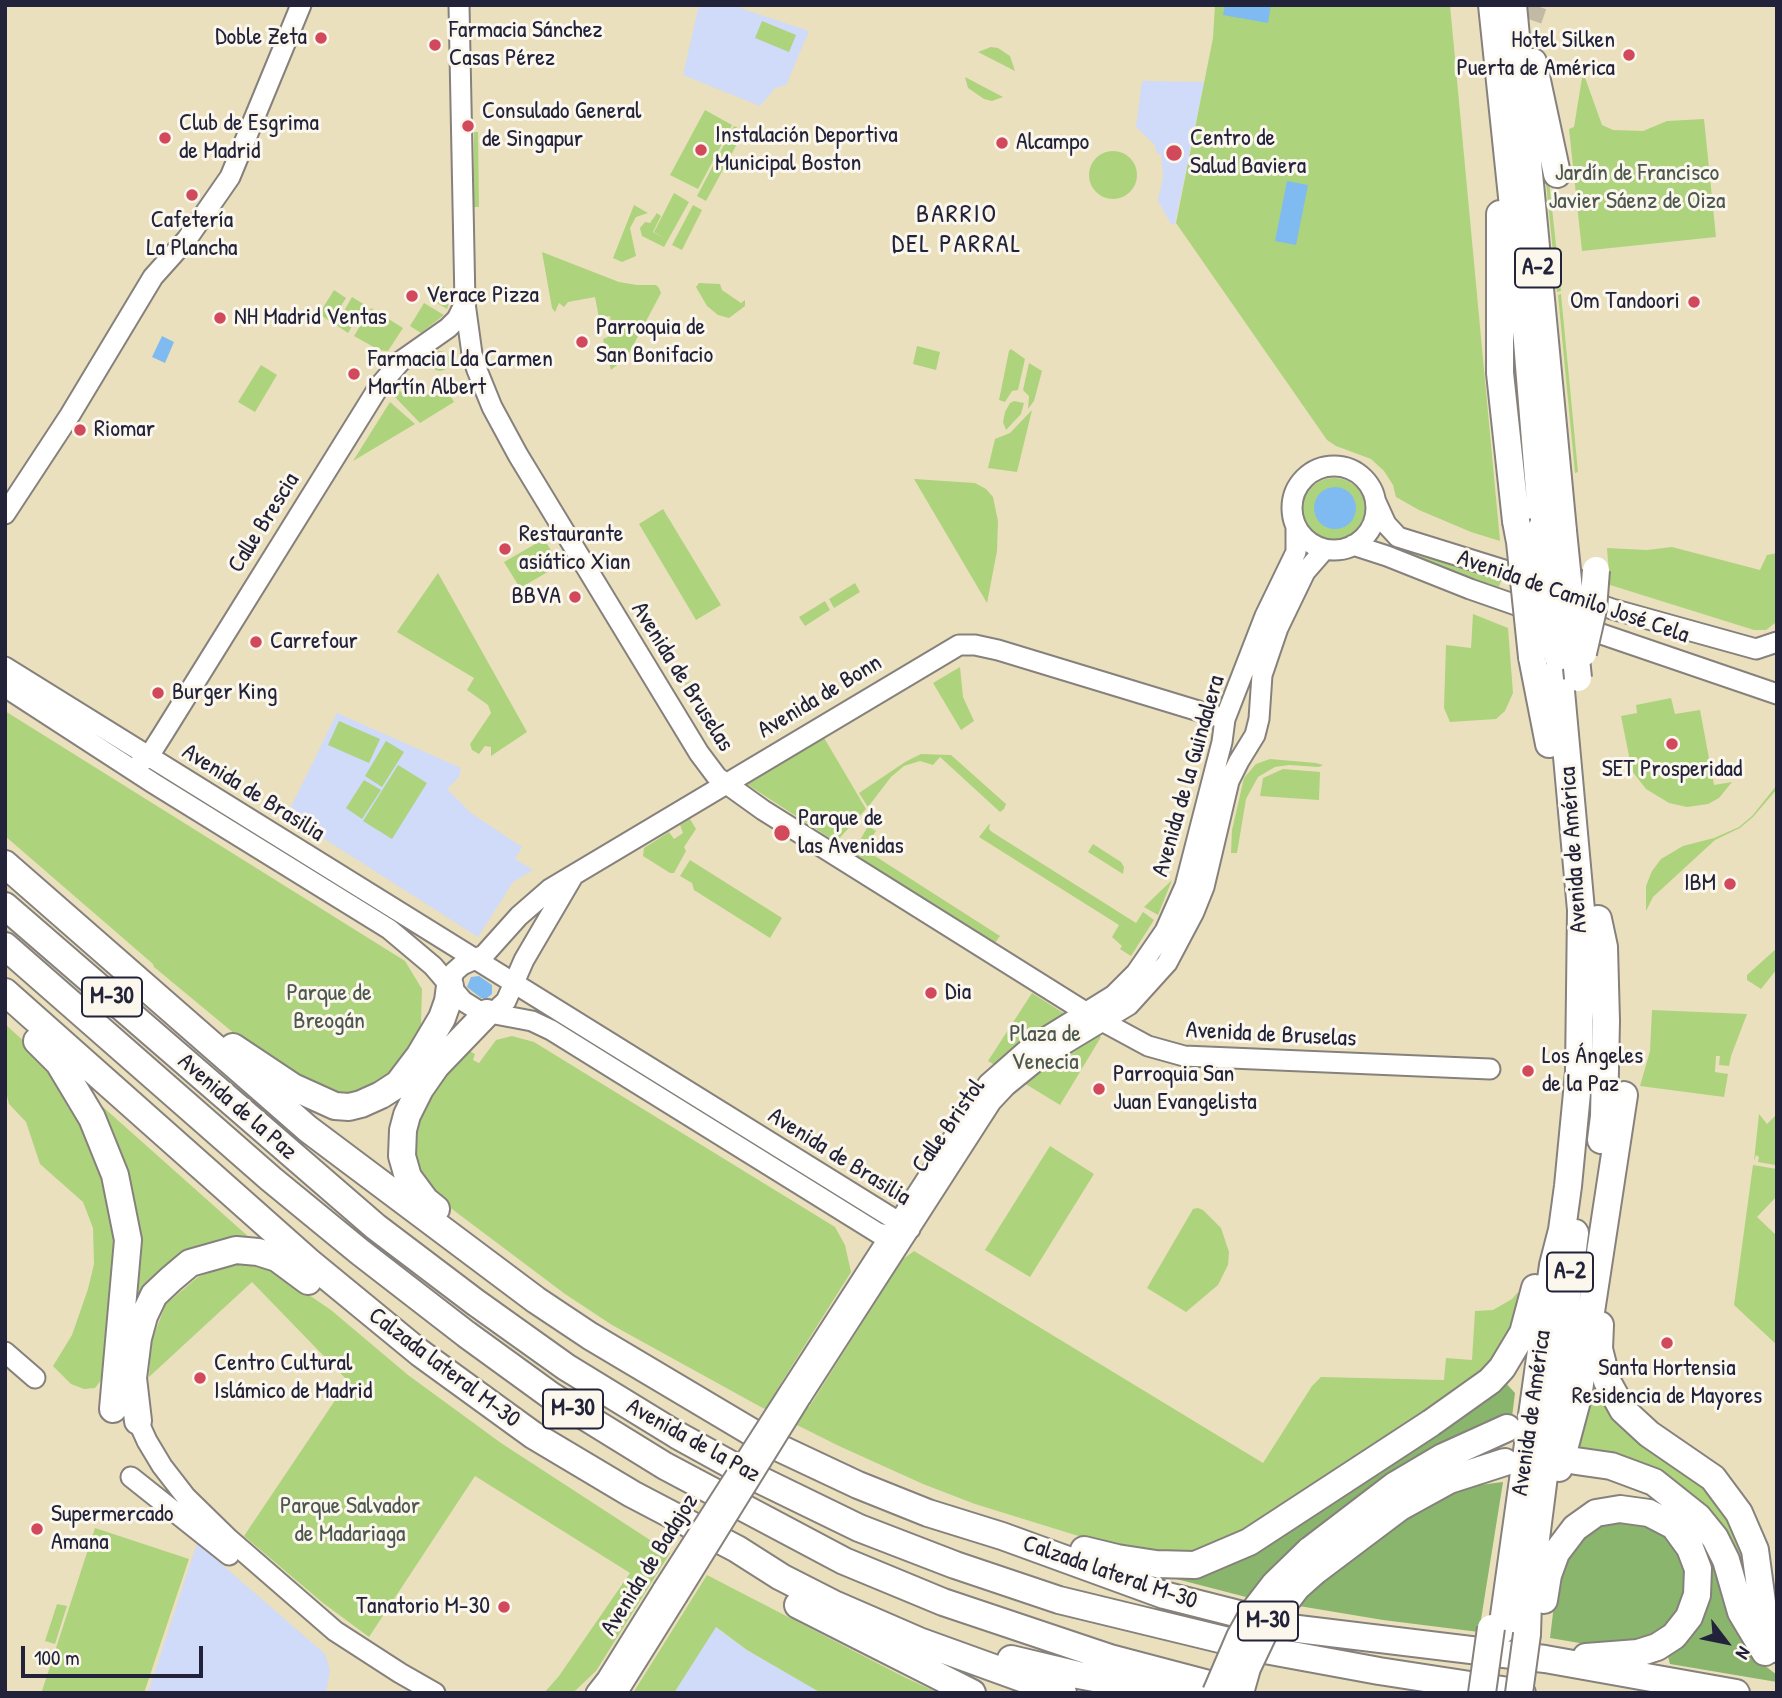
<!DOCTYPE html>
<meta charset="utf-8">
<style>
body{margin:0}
#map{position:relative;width:1782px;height:1698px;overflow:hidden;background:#eae0be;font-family:"Patrick Hand",sans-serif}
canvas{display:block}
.frame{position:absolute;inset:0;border:7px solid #22223b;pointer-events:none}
.north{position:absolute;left:1691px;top:1607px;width:70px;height:70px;-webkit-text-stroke:5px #fbf7ec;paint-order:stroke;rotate:122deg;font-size:19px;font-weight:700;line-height:28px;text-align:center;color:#22223b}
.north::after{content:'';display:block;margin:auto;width:24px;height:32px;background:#22223b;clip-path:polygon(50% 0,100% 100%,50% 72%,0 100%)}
.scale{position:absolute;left:21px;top:1646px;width:182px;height:32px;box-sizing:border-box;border:4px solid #22223b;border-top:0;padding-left:9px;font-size:21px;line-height:24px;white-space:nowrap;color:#22223b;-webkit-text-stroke:5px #fbf7ec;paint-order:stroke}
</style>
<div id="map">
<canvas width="1782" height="1698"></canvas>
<div class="frame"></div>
<div class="north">N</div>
<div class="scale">100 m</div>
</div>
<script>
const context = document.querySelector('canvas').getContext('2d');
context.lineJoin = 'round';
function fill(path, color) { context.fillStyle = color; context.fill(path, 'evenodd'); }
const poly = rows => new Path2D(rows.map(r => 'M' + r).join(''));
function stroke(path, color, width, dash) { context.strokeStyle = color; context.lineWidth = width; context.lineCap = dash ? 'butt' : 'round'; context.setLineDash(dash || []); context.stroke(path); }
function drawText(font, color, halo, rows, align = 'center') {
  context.font = font + ' "Patrick Hand",sans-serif'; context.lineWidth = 6; context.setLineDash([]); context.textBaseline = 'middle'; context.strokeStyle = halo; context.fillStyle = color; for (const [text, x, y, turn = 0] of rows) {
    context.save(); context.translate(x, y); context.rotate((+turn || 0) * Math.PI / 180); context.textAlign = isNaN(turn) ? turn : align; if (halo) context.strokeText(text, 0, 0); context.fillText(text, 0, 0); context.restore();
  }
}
const built = poly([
 [699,5,731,5,809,31,786,85,775,88,760,106,683,75],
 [1142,81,1204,82,1175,224,1171,224,1158,201,1163,176,1161,155,1156,152,1155,145,1136,127],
 [337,713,461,768,459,777,447,789,471,813,522,847,515,859,533,870,513,882,478,937,287,815],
 [197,1543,325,1654,330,1670,326,1693,148,1693],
 [715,1627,747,1650,821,1693,674,1693]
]);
const green = poly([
 [1215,5,1450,5,1500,541,1471,532,1419,510,1396,497,1393,485,1384,471,1371,459,1336,446,1327,440,1176,223,1213,38],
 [762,21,796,35,789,52,755,38],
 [991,47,998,48,1010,56,1015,71,978,52],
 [1583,72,1602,125,1613,130,1643,131,1667,121,1704,119,1716,237,1582,251,1569,129,1574,127],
 [965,77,1003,97,992,101,984,99,968,88],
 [705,110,732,125,698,189,670,175],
 [734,126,744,131,706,201,697,196],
 [474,132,478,132,479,207,474,207],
 '1089 175a24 24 0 1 1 48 0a24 24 0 1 1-48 0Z',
 [1543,153,1546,153,1561,291,1557,292],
 [674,193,689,202,664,247,642,236,640,228,645,222,650,223,657,213,661,216,653,232,666,239,654,232],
 [634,205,648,213,636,217,630,228,636,256,622,262,613,258],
 [693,205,702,210,682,250,672,245],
 [542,252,619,282,637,285,656,285,659,288,661,293,627,357,611,370,603,339,608,337,607,330,612,329,610,316,599,318,595,297,568,302,564,307,559,303,555,312,552,308],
 [437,283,452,293,447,309,428,298],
 [699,283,720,284,722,290,741,303,745,300,745,306,729,318,718,315,707,306,696,287],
 [334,290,346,298,331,322,319,314],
 [1561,294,1578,472,1575,473,1558,295],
 [352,297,365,305,348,333,336,325],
 [424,303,444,315,421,333,410,326],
 [371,308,403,328,388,351,379,350,354,336],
 [917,346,940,352,936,370,913,364],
 [1011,349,1025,359,1018,390,1012,391,1005,402,999,400,1009,351],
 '430 361a10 10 0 1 1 20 0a10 10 0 1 1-20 0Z',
 [1029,363,1042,371,1034,401,1028,409,1029,396,1023,390],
 [261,365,277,375,255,412,238,402],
 [397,391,451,397,454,402,420,423,395,397],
 [1014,401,1024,403,1021,414,1006,430,1003,422,1005,412,1010,403],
 [390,402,415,424,353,461],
 [1032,410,1017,472,988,468,995,439,1010,433],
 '1303 509a31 31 0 1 1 62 0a31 31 0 1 1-62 0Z',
 [914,479,975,483,986,489,993,497,998,521,997,551,987,603],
 [663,509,721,605,696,620,639,524],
 [544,539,560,565,520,588,504,562],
 [1397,546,1501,581,1499,587,1393,551],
 [1672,547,1760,570,1767,555,1777,553,1777,619,1775,623,1766,630,1754,630,1610,585,1607,548,1647,550],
 [438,573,527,732,491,756,491,747,485,746,479,754,472,750,470,744,491,713,488,705,467,690,474,678,397,632],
 [855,583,860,592,834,608,829,599],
 [825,601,830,610,805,626,799,617],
 [1473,614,1508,628,1513,693,1505,711,1496,719,1450,722,1444,708,1446,645,1471,648],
 [960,667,963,697,974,721,961,730,933,683],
 [691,681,725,734,714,740,704,724,708,721,685,684],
 [1671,698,1675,714,1700,710,1714,785,1732,782,1719,798,1708,804,1687,807,1669,803,1646,789,1632,771,1621,716,1637,713,1636,705],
 [5,711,405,961,422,989,421,1024,425,1026,414,1049,370,1097,338,1099,253,1049,154,967,153,964,5,836],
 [339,721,380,739,369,763,328,745],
 [823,736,866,809,836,842,745,783],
 [386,741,404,752,382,787,365,776],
 [921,754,951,755,1006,804,1004,809,1000,812,940,757,933,765,920,761,904,766,891,777,868,807,859,793,905,762],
 [1270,759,1316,763,1323,765,1319,767,1289,765,1275,767,1258,777,1246,799,1237,853,1231,853,1232,830,1244,778,1256,764],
 [398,765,427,783,392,839,363,821],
 [1283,769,1320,772,1319,800,1260,796,1263,778],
 [364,780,381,790,362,819,346,808],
 [1777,785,1777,789,1753,817,1740,828,1715,840,1653,897,1646,911,1646,886,1652,871,1661,859,1683,846,1714,838,1739,827,1752,816],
 [690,819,696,829,684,847,686,851,674,873,670,873,643,856,644,848,669,832,674,839,683,833,680,825],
 [990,823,989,829,992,832,1136,923,1143,912,1154,920,1131,956,1120,949,1122,946,1112,937,1119,925,979,837],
 [868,826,876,831,864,849,1000,936,990,950,848,861],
 [1093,844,1121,862,1124,867,1123,874,1088,852],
 [690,860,782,918,770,938,694,890,692,883,680,876],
 [1172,880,1158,915,1144,907],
 [1777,948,1777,969,1761,989,1747,980,1747,975],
 [1032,993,1101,1037,1060,1105,988,1061],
 [1652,1010,1747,1014,1731,1056,1729,1066,1719,1065,1720,1056,1716,1056,1715,1072,1728,1074,1724,1097,1640,1086,1650,1051],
 [5,1024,29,1046,45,1064,81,1116,112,1199,117,1265,105,1375,95,1388,84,1389,71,1384,53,1366,72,1335,88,1289,94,1264,93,1228,83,1202,40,1164,26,1122,9,1104,5,1087],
 [512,1036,534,1042,835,1227,845,1245,851,1272,778,1388,809,1407,903,1259,914,1251,1263,1463,1312,1386,1321,1377,1444,1380,1446,1358,1472,1360,1475,1311,1493,1310,1512,1299,1517,1293,1521,1294,1511,1328,1489,1370,1253,1528,1191,1553,1151,1552,1101,1543,975,1504,923,1484,839,1446,759,1406,612,1325,565,1294,432,1194,416,1169,412,1149,416,1119,428,1094,466,1049,475,1054,473,1060,479,1063,496,1040],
 [94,1099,250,1238,228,1243,132,1321],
 [1759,1114,1767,1124,1777,1114,1775,1165,1758,1162,1759,1157,1756,1155,1754,1161],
 [1050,1146,1094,1174,1030,1277,985,1250],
 [1753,1165,1777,1169,1777,1196,1757,1217,1777,1236,1777,1345,1734,1305],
 [1198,1208,1203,1210,1221,1228,1229,1252,1228,1265,1218,1285,1186,1312,1147,1288,1193,1209],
 [234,1263,272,1270,331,1310,408,1375,501,1443,670,1553,596,1671,576,1690,572,1693,544,1693,559,1676,630,1573,475,1476,369,1637,323,1603,244,1536,348,1381,252,1282,149,1377,151,1342,166,1304,198,1277],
 [1596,1367,1701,1481,1744,1541,1762,1636,1704,1509,1574,1449],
 [95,1528,189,1559,144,1693,42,1691],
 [707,1575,906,1678,939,1693,821,1693,747,1650,716,1627,674,1693,633,1693],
 [57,1604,67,1606,55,1644,45,1641]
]);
const forest = poly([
 [1503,1380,1515,1393,1512,1417,1250,1598,1161,1575,1180,1571],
 [1503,1482,1479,1632,1383,1620,1293,1605,1371,1535,1456,1488],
 [1627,1518,1657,1528,1678,1548,1688,1572,1684,1606,1669,1628,1638,1645,1603,1647,1550,1638,1556,1588,1565,1557,1596,1523],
 [1689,1523,1705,1545,1760,1662,1777,1675,1777,1682,1670,1664,1667,1653,1682,1641]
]);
const water = poly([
 [1225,5,1271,5,1268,23,1223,15],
 [1287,181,1308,185,1296,245,1275,241],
 [162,336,174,342,165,363,152,357],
 '1314 508a21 21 0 1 1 42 0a21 21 0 1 1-42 0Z',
 [479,976,492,985,492,994,487,998,481,998,467,987,471,977]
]);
const motorwayTunnel = poly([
 [1520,57,1523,36,1534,5]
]);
const tertiary = poly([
 [459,5,465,303,472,354,477,370,492,407,518,455,699,753,717,777,763,810,1087,1013,1148,1046,1184,1056,1490,1069],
 '1292 508a42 42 0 1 1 84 0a42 42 0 1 1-84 0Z',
 [1376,502,1386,524,1398,537,1533,579],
 [5,514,70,415,153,277,187,239,230,177,301,5],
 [1353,545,1387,556,1470,589,1536,612],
 [1584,599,1612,609,1756,649,1777,642],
 [1578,626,1777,694],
 [5,667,910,1229],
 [5,687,153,783,389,929,433,966,463,1001,479,1011,532,1021,551,1030,878,1233,893,1237,910,1229],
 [140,763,149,756,163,734,380,385,401,361,448,328,457,319,465,303],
 [450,986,454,972,462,965,484,955,519,916,550,889,959,645,975,645,998,650,1225,719],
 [493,1013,506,1001,524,960,572,878],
 [5,1352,35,1378],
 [790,1391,988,1084,1030,1047,1114,995,1136,973,1165,931,1185,886,1222,742,1225,719,1265,616,1296,552,1296,526],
 [801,1397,991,1102,1006,1086,1038,1060,1129,1005,1167,963,1194,912,1204,887,1229,781,1239,761,1255,735,1259,719,1262,675,1278,628,1305,572,1325,549],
 [138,1421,147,1441,162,1466,186,1497,229,1539,335,1631,400,1673,435,1693],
 [131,1477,229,1555],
 [596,1693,607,1679,663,1589],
 [617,1693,677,1597]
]);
const motorway = poly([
 [1492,5,1527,341,1542,527],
 [1513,5,1563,531],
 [1533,62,1557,174],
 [1500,214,1500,373,1516,521],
 [1532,657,1549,744],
 [5,864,308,1129,536,1300,590,1336,775,1446,858,1485,928,1513,1002,1536,1164,1595,1298,1629,1545,1659,1736,1693],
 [5,906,376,1227,475,1302,566,1367,677,1435,746,1473,859,1528,955,1565,1059,1600,1265,1650,1379,1671,1522,1693],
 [1598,919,1604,947,1606,1021,1604,1116,1601,1140],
 [5,946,271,1179,360,1252,466,1334,550,1395,665,1466,844,1561,943,1602,1110,1658,1239,1692],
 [5,992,308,1261,420,1353,533,1435,632,1494,737,1549,781,1577,836,1605,919,1641,1063,1693],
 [37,1041,59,1063,92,1118,115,1175,128,1240,113,1409],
 [233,1047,293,1087,335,1106,349,1107,361,1104,381,1095,398,1084,420,1055,442,1018,448,1001,450,986],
 [436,1209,425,1200,408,1177,402,1156,403,1130,407,1115,420,1089,436,1066,487,1013],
 [1600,1325,1599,1349,1607,1381,1623,1410,1649,1434,1713,1478,1739,1513,1755,1550,1764,1617,1777,1649],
 [138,1421,133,1378,138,1338,144,1316,154,1295,171,1279,190,1263,236,1250,258,1252,277,1258,308,1281],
 [1576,1461,1611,1466,1654,1482,1698,1517,1715,1538,1726,1560,1741,1612,1765,1652],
 [1559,1468,1578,1397,1624,1095],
 [1084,1550,1117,1558,1156,1564,1195,1565,1249,1542,1431,1423,1490,1381,1502,1368,1523,1333,1535,1288],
 [1309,1551,1394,1486,1443,1457,1507,1428],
 [1315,1571,1400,1507,1449,1480,1505,1462],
 [1544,1600,1548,1575,1556,1553,1575,1528,1596,1513,1620,1509,1649,1513,1674,1526,1690,1548,1698,1569,1697,1595,1689,1617,1674,1636,1657,1647,1638,1653,1586,1657],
 [798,1605,972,1693],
 [1502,1630,1553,1265,1562,1230,1568,1186,1579,1072,1581,910,1559,669],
 [1527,1634,1528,1601,1575,1233],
 [1011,1659,1078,1675,1175,1693]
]);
const tertiaryBridge = poly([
 [663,1589,790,1391],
 [677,1597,801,1397]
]);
const motorwayBridge = poly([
 [1516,521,1520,542,1532,657],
 [1542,527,1558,657],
 [1563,531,1578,678],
 [1583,653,1593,609,1596,570],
 [1216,1693,1240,1637,1255,1610,1275,1584,1309,1551],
 [1240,1693,1247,1668,1266,1628,1297,1587,1315,1571],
 [1482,1693,1491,1628],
 [1519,1693,1527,1634]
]);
const markers = [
 [321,38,7,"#d1495b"],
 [435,45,7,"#d1495b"],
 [1629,55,7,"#d1495b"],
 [468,126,7,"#d1495b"],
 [165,138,7,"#d1495b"],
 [1002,143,7,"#d1495b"],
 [701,150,7,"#d1495b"],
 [1174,153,9,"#d1495b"],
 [192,195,7,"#d1495b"],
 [412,296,7,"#d1495b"],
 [1694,302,7,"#d1495b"],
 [220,318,7,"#d1495b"],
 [582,342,7,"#d1495b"],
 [354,374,7,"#d1495b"],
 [80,430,7,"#d1495b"],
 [505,549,7,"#d1495b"],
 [575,597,7,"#d1495b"],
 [256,642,7,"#d1495b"],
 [158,693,7,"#d1495b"],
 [1672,744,7,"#d1495b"],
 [782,833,9,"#d1495b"],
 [1730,884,7,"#d1495b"],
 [931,993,7,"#d1495b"],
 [1528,1071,7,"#d1495b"],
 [1099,1089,7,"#d1495b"],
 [1667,1343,7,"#d1495b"],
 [200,1378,7,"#d1495b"],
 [37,1529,7,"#d1495b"],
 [504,1607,7,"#d1495b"]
];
const shields = [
 [1538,268,46],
 [112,997,60],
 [1570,1272,46],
 [573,1409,60],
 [1268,1621,60]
];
const shieldNames = [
 ["A-2",1538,268],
 ["M-30",112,997],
 ["A-2",1570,1272],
 ["M-30",573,1409],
 ["M-30",1268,1621]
];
const poiNames = [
 ["Farmacia Sánchez",449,31],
 ["Casas Pérez",449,59],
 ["Doble Zeta",307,38,"right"],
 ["Hotel Silken",1615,41,"right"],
 ["Puerta de América",1615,69,"right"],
 ["Consulado General",482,112],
 ["de Singapur",482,140],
 ["Club de Esgrima",179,124],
 ["de Madrid",179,152],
 ["Instalación Deportiva",715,136],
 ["Municipal Boston",715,164],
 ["Centro de",1190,139],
 ["Salud Baviera",1190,167],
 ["Alcampo",1016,143],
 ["Cafetería",192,221,"center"],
 ["La Plancha",192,249,"center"],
 ["Verace Pizza",426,296],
 ["Om Tandoori",1680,302,"right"],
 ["NH Madrid Ventas",234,318],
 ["Parroquia de",596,328],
 ["San Bonifacio",596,356],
 ["Farmacia Lda Carmen",368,360],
 ["Martín Albert",368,388],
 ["Riomar",94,430],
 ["Restaurante",519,535],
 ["asiático Xian",519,563],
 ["BBVA",561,597,"right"],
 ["Carrefour",270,642],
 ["Burger King",172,693],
 ["SET Prosperidad",1672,770,"center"],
 ["Parque de",798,819],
 ["las Avenidas",798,847],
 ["IBM",1716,884,"right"],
 ["Dia",945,993],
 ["Los Ángeles",1542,1057],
 ["de la Paz",1542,1085],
 ["Parroquia San",1113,1075],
 ["Juan Evangelista",1113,1103],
 ["Centro Cultural",214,1364],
 ["Islámico de Madrid",214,1392],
 ["Santa Hortensia",1667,1369,"center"],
 ["Residencia de Mayores",1667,1397,"center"],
 ["Supermercado",51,1515],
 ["Amana",51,1543],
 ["Tanatorio M-30",490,1607,"right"]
];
const parkNames = [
 ["Jardín de Francisco",1637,174],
 ["Javier Sáenz de Oiza",1637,202],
 ["Parque de",329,994],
 ["Breogán",329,1022],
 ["Plaza de",1045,1035],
 ["Venecia",1045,1063],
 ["Parque Salvador",350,1507],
 ["de Madariaga",350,1535]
];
const streetNames = [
 ["Calle Brescia",264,523,-58],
 ["Avenida de Camilo José Cela",1573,597,19],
 ["Avenida de Bruselas",682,677,58],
 ["Avenida de Bonn",820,697,-31],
 ["Avenida de la Guindalera",1189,776,-74],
 ["Avenida de Brasilia",253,793,32],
 ["Avenida de América",1574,850,-94],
 ["Avenida de Bruselas",1271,1035,3],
 ["Avenida de la Paz",237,1107,41],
 ["Calle Bristol",949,1126,-55],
 ["Avenida de Brasilia",839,1157,32],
 ["Calzada lateral M-30",444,1368,37],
 ["Avenida de América",1532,1413,-82],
 ["Avenida de la Paz",693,1441,29],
 ["Avenida de Badajoz",650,1565,-58],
 ["Calzada lateral M-30",1110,1573,19]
];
const neighbourhoodNames = [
 ["BARRIO",957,215],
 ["DEL PARRAL",957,245]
];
fill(built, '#d0daf9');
fill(green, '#aed37d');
fill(forest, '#8ab56c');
fill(water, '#7fbbf1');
stroke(motorwayTunnel, '#c2baa4', 26, [26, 13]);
stroke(tertiary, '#86817c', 23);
stroke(motorway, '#86817c', 30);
stroke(tertiary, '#fff', 19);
stroke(motorway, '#fff', 26);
stroke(tertiaryBridge, '#86817c', 23, []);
stroke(motorwayBridge, '#86817c', 30, []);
stroke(tertiaryBridge, '#fff', 19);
stroke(motorwayBridge, '#fff', 26);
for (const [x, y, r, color] of markers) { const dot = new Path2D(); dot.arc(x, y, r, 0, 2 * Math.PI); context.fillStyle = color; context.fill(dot); stroke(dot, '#fbf7ec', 2.5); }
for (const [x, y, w] of shields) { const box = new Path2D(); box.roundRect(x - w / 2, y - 19.5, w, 39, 5); context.fillStyle = '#fbf7ec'; context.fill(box); stroke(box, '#22223b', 2); }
drawText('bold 23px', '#22223b', null, shieldNames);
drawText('24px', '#22223b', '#fbf7ec', poiNames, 'left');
drawText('24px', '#4c574f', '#fbf7ec', parkNames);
drawText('24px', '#22223b', '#fbf7ec', streetNames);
context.letterSpacing = '2px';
drawText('26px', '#22223b', '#fbf7ec', neighbourhoodNames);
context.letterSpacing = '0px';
</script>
